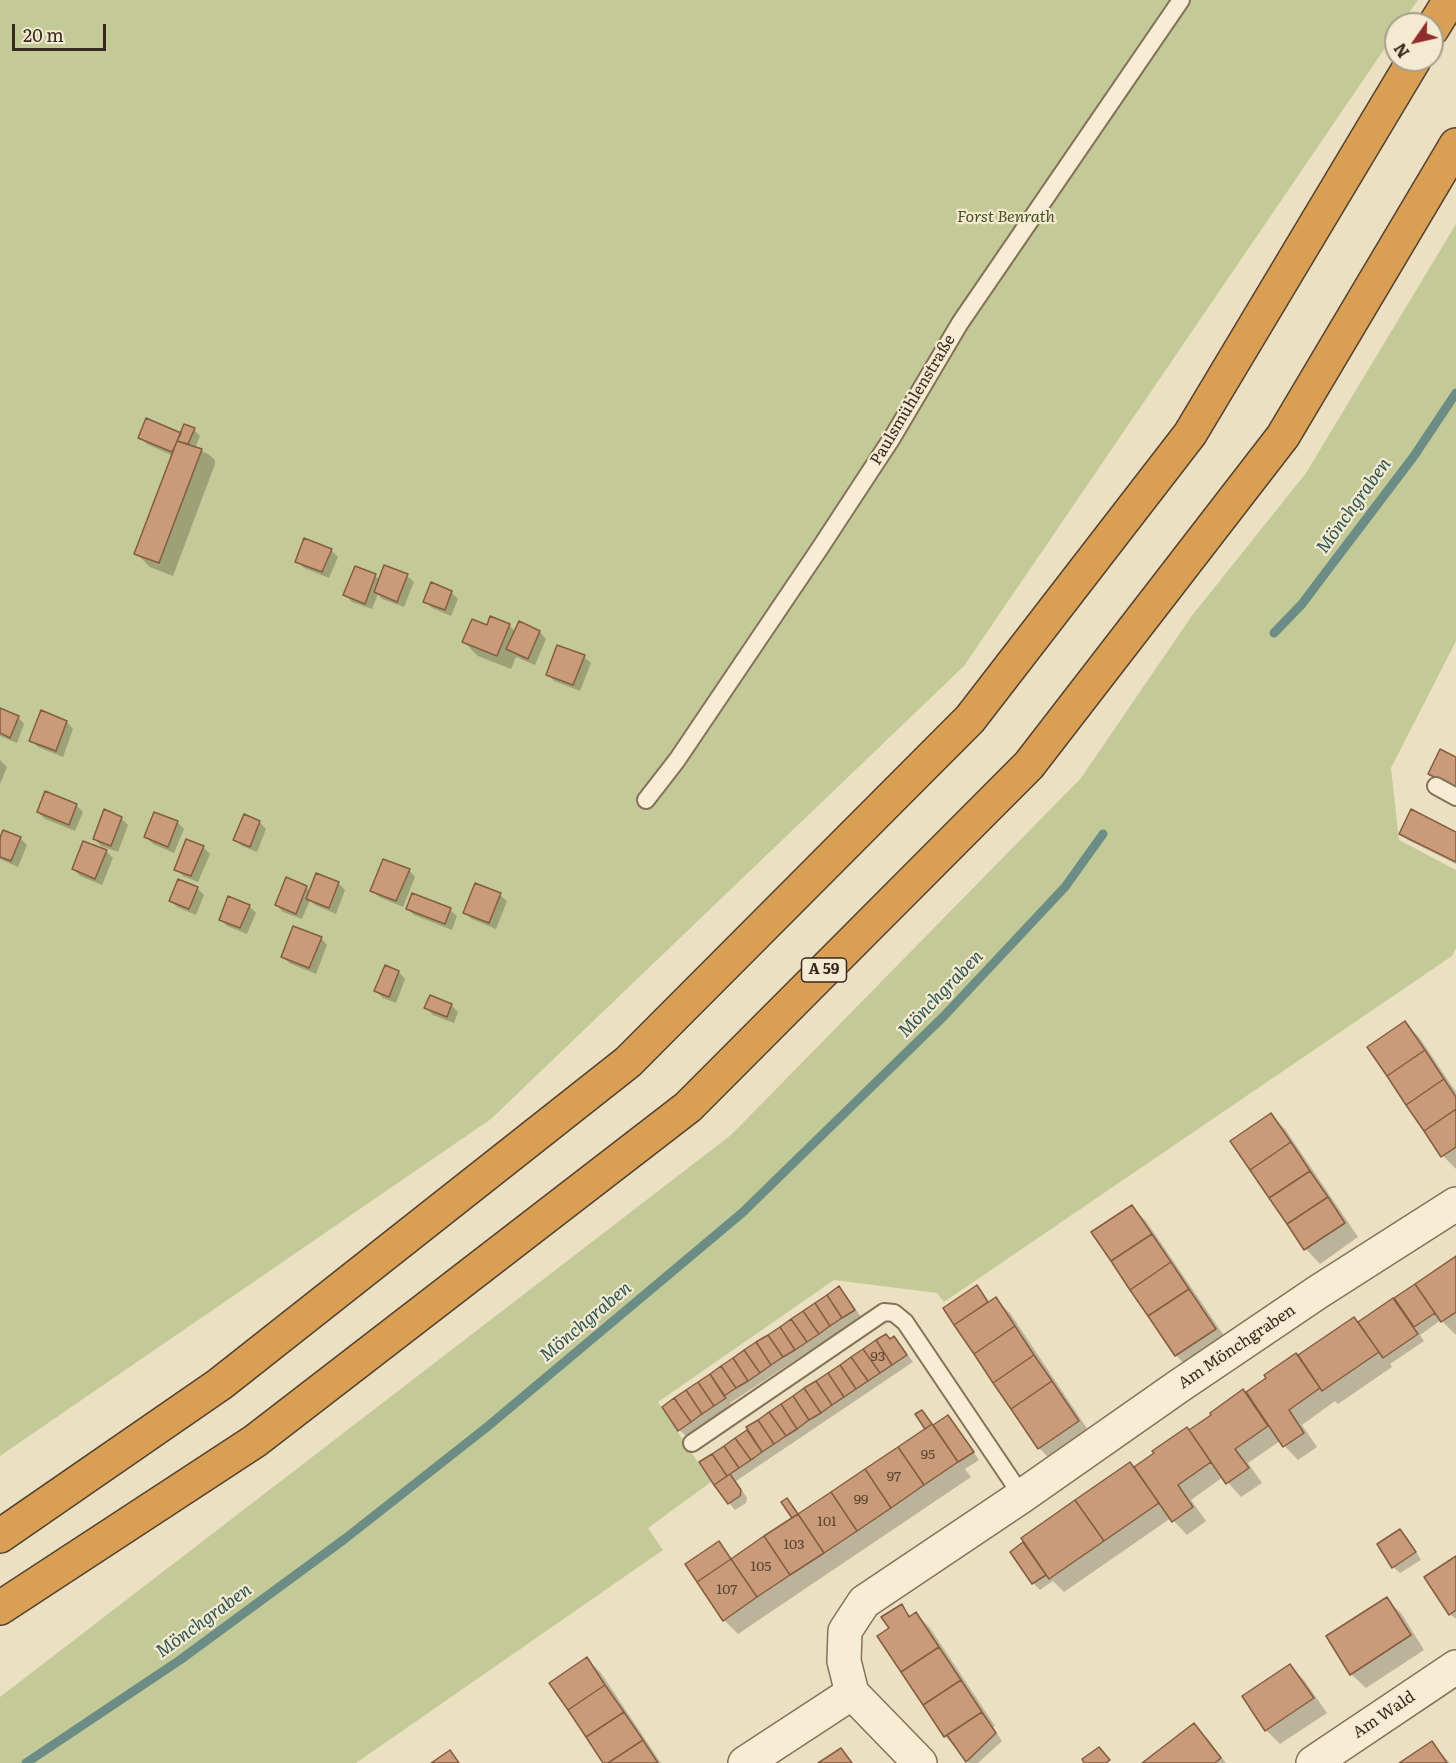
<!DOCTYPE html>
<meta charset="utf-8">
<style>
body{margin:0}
#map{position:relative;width:1456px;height:1763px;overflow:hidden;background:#ece0c2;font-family:Literata,serif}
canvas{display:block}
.north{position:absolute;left:1384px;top:12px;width:60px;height:60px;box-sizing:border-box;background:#f4ead1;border:2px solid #a89d89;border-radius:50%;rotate:236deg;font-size:16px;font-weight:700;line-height:24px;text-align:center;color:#36291e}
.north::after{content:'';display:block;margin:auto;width:21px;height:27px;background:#922c2d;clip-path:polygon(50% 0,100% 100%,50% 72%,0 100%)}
.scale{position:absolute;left:12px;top:24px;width:94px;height:27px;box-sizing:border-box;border:3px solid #36291e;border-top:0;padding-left:8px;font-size:18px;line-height:21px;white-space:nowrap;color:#36291e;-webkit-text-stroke:4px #f4ead1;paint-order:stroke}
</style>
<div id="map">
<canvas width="1456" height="1763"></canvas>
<div class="north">N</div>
<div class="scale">20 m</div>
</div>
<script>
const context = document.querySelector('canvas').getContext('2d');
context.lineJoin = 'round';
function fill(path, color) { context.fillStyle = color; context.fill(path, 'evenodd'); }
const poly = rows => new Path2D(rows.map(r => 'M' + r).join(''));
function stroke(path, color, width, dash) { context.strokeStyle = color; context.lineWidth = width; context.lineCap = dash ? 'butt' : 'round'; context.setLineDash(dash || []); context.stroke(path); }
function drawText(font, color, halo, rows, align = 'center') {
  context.font = font + ' Literata,serif'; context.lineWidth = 4.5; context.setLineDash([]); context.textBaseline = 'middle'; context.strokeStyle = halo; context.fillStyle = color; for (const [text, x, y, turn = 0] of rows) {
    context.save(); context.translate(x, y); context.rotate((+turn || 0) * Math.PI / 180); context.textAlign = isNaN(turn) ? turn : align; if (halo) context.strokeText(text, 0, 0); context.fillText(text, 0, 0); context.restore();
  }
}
const green = poly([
 [0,0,1418,0,1401,24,1396,24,1396,32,964,666,491,1119,0,1456],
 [1456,224,1456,641,1391,768,1399,840,1456,870,1456,948,1452,956,944,1302,937,1293,834,1280,658,1402,711,1482,648,1528,663,1550,356,1763,0,1763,0,1697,731,1135,1081,778,1191,617,1306,473]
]);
const shadow = poly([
 [194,430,200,436,195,448,208,454,215,460,215,464,173,576,150,567,136,553,173,456,147,444,140,437,181,435],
 [331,550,338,557,329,578,304,568,297,561],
 [375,576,380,580,407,576,414,582,404,607,382,599,378,594,372,609,352,602,345,595],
 [451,592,458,599,451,616,432,608,425,601],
 [519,623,540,632,546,639,535,665,516,657,511,669,478,656,464,642,488,626,509,625,516,632],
 [584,657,591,663,580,691,554,681,548,674],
 [0,710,18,717,24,724,17,743,0,736],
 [42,712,67,722,73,729,63,757,38,747,31,741],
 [0,760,7,767,0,784],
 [76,805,83,812,75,831,45,819,38,812],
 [121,818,128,825,118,852,101,846,95,839],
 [177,822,184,829,174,853,153,844,146,837],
 [259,822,266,829,257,852,242,846,235,840],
 [1456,833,1456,864,1408,840,1401,834],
 [20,838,27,845,18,867,0,859,0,842],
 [203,847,210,854,198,882,183,876,176,869],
 [106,851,113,858,102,885,80,876,74,869],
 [409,870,415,877,403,907,379,897,372,890],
 [338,883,345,890,336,914,315,905,310,900,302,919,283,912,277,905,306,887,311,892],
 [197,888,204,895,196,915,177,907,171,901],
 [500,895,507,901,496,929,472,919,465,913],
 [249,906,256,913,247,934,227,926,220,919],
 [408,909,450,910,457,916,452,930,414,915],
 [321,938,327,945,316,974,289,963,283,956],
 [386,967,399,972,405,979,396,1003,383,998,376,991],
 [451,1005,458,1012,454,1023,433,1015,426,1008],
 [1405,1023,1419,1037,1456,1092,1456,1169,1443,1156],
 [1271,1115,1285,1129,1358,1237,1320,1264,1306,1249,1232,1142],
 [1132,1207,1146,1221,1229,1343,1190,1370,1176,1355,1093,1233],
 [1456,1258,1456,1335,1441,1320,1420,1335,1424,1341,1390,1364,1392,1367,1338,1404,1335,1401,1302,1425,1317,1447,1298,1460,1280,1441,1248,1463,1262,1483,1241,1497,1223,1477,1191,1500,1206,1521,1187,1535,1171,1518,1064,1592,1053,1581,1040,1590,1033,1583,1012,1552,1023,1544,1028,1549,1134,1468,1246,1394,1354,1318,1359,1323],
 [977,1287,990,1303,995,1299,1010,1313,1092,1436,1053,1462,1039,1448,945,1309],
 [839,1288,846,1295,861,1317,730,1403,732,1406,686,1436,679,1430],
 [894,1338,901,1345,913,1362,736,1481,747,1498,746,1503,735,1510,729,1503,701,1463,749,1430],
 [922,1412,934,1427,948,1417,955,1424,979,1460,965,1469,971,1477,738,1634,724,1620,794,1519,787,1500,799,1515,927,1429],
 [1400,1531,1407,1537,1421,1560,1400,1573,1393,1567],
 [1456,1558,1456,1619,1450,1614],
 [1386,1599,1401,1613,1424,1650,1366,1688,1351,1674],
 [901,1606,912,1617,916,1614,930,1628,995,1726,993,1727,1002,1741,978,1763,969,1763,945,1736],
 [587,1659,601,1673,661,1763,605,1763],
 [1290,1666,1304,1680,1327,1713,1280,1744,1266,1730],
 [1193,1725,1208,1739,1226,1763,1144,1763],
 [1432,1743,1450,1763,1401,1763]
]);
const stream = poly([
 [1274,633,1302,604,1326,572,1414,456,1456,393],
 [26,1763,180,1660,346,1538,487,1427,742,1213,944,1016,1065,887,1103,834]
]);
const building = poly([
 [146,418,181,433,172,452,138,438,146,418],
 [184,424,195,428,188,444,177,441,184,424],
 [177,441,202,449,159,563,134,554,177,441],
 [304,538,332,549,322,572,295,562,304,538],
 [384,565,408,574,397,602,374,592,384,565],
 [355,566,376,574,365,604,343,595,355,566],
 [431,582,452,591,445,610,423,602,431,582],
 [490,616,510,624,497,656,462,642,472,619,487,625,490,616],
 [519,621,540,631,528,659,506,649,519,621],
 [557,645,585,655,573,685,546,675,557,645],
 [0,708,19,716,10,738,0,733,0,708],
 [41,710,67,721,56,751,29,741,41,710],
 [1440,749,1456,757,1456,788,1428,774,1440,749],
 [45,791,77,804,69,825,37,812,45,791],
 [104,809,122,817,111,846,93,839,104,809],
 [1411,809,1456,832,1456,862,1399,834,1411,809],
 [154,812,178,821,168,847,144,837,154,812],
 [244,814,260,821,250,847,233,840,244,814],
 [3,830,21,837,11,861,0,857,0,838,3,830],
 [186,839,204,846,191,876,174,870,186,839],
 [83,841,107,850,95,879,72,869,83,841],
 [383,859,410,869,396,901,370,891,383,859],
 [316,873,339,882,329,908,306,899,316,873],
 [286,877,307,886,296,914,275,905,286,877],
 [178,879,198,887,189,909,169,901,178,879],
 [475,883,501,893,489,923,463,913,475,883],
 [412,893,451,908,445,924,406,909,412,893],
 [228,896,250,905,240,928,219,920,228,896],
 [293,926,322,937,309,968,281,957,293,926],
 [385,965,399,971,389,997,374,991,385,965],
 [430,995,452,1004,447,1017,424,1008,430,995],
 [1405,1021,1425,1050,1387,1076,1367,1047,1405,1021],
 [1425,1050,1444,1079,1406,1105,1387,1076,1425,1050],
 [1444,1079,1456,1097,1456,1109,1424,1131,1406,1105,1444,1079],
 [1456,1109,1456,1147,1441,1157,1424,1131,1456,1109],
 [1271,1113,1291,1142,1250,1170,1230,1141,1271,1113],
 [1291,1142,1310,1171,1269,1198,1250,1170,1291,1142],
 [1310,1171,1328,1197,1287,1224,1269,1198,1310,1171],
 [1328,1197,1345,1223,1304,1250,1287,1224,1328,1197],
 [1132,1205,1152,1234,1111,1261,1091,1232,1132,1205],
 [1152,1234,1171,1262,1130,1290,1111,1261,1152,1234],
 [1456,1256,1456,1312,1441,1322,1415,1284,1456,1256],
 [1171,1262,1189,1289,1148,1316,1130,1290,1171,1262],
 [1415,1284,1435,1313,1414,1327,1394,1298,1415,1284],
 [977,1285,988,1302,954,1325,943,1308,977,1285],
 [839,1286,855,1310,842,1318,827,1295,839,1286],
 [1189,1289,1216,1329,1175,1356,1148,1316,1189,1289],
 [827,1295,842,1318,830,1326,815,1303,827,1295],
 [996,1297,1015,1326,974,1354,954,1325,996,1297],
 [1393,1298,1418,1334,1383,1358,1358,1322,1393,1298],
 [815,1303,830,1326,819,1334,803,1311,815,1303],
 [803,1311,819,1334,807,1342,791,1319,803,1311],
 [1354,1317,1379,1352,1322,1391,1298,1355,1354,1317],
 [791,1319,807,1342,795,1350,780,1327,791,1319],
 [1015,1326,1034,1355,993,1383,974,1354,1015,1326],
 [780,1327,795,1350,783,1357,768,1335,780,1327],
 [886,1334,890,1339,894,1336,907,1355,892,1365,876,1340,886,1334],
 [768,1335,783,1357,771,1365,756,1342,768,1335],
 [876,1340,892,1365,880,1373,863,1349,876,1340],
 [756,1342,771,1365,760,1373,744,1350,756,1342],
 [863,1349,880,1373,868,1381,851,1357,863,1349],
 [744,1350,760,1373,748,1381,733,1358,744,1350],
 [1296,1353,1320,1388,1289,1410,1304,1433,1283,1447,1246,1392,1266,1378,1264,1375,1296,1353],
 [1034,1355,1052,1381,1011,1409,993,1383,1034,1355],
 [851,1357,868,1381,856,1389,840,1365,851,1357],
 [733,1358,748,1381,736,1388,721,1366,733,1358],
 [840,1365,856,1389,844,1397,828,1373,840,1365],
 [721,1366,736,1388,724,1396,710,1374,721,1366],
 [828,1373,844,1397,832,1405,816,1381,828,1373],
 [710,1374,726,1398,714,1406,698,1382,710,1374],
 [816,1381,832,1405,821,1413,804,1388,816,1381],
 [1052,1381,1079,1421,1038,1449,1011,1409,1052,1381],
 [698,1382,714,1406,702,1414,686,1390,698,1382],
 [804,1388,821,1413,809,1420,793,1396,804,1388],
 [1243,1389,1268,1426,1235,1449,1249,1468,1226,1484,1189,1430,1211,1415,1210,1413,1243,1389],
 [686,1390,702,1414,691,1422,674,1398,686,1390],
 [793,1396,809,1420,797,1429,781,1404,793,1396],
 [674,1398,691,1422,678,1431,662,1407,674,1398],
 [781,1404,797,1429,786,1436,769,1412,781,1404],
 [922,1410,932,1424,925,1429,915,1414,922,1410],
 [769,1412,786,1436,774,1444,758,1420,769,1412],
 [948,1415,974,1452,958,1462,933,1425,948,1415],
 [758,1420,774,1444,762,1452,746,1427,758,1420],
 [932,1424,958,1462,924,1485,898,1447,932,1424],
 [1187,1427,1211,1462,1178,1485,1193,1507,1172,1522,1134,1467,1154,1453,1152,1451,1187,1427],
 [747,1430,762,1452,751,1460,735,1438,747,1430],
 [735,1438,751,1460,739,1468,724,1446,735,1438],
 [724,1446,739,1468,727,1476,712,1454,724,1446],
 [898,1447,924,1485,891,1508,865,1469,898,1447],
 [712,1454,727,1476,714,1485,699,1462,712,1454],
 [1130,1462,1159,1503,1104,1541,1075,1500,1130,1462],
 [865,1469,891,1508,857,1531,831,1492,865,1469],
 [730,1474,741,1490,740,1496,728,1504,714,1485,730,1474],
 [831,1492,857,1531,824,1553,798,1514,831,1492],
 [787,1498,798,1514,792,1518,781,1502,787,1498],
 [1075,1500,1104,1541,1049,1579,1021,1538,1075,1500],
 [798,1514,824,1553,790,1575,764,1536,798,1514],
 [1400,1529,1416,1552,1392,1568,1377,1544,1400,1529],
 [764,1536,790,1575,757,1597,731,1559,764,1536],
 [719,1541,731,1559,697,1582,685,1564,719,1541],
 [1023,1542,1046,1575,1032,1584,1010,1552,1023,1542],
 [1456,1556,1456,1610,1449,1615,1424,1577,1456,1556],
 [731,1559,757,1597,723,1621,697,1582,731,1559],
 [1387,1597,1411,1635,1350,1675,1326,1636,1387,1597],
 [902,1604,909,1617,916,1612,939,1647,901,1672,877,1636,889,1628,881,1617,902,1604],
 [939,1647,961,1680,923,1705,901,1672,939,1647],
 [587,1657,605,1685,568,1710,549,1683,587,1657],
 [1290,1664,1314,1698,1265,1731,1242,1696,1290,1664],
 [961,1680,982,1712,944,1737,923,1705,961,1680],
 [605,1685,624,1712,586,1737,568,1710,605,1685],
 [624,1712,643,1740,608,1763,603,1763,586,1737,624,1712],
 [982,1712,996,1733,966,1762,947,1735,982,1712],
 [1194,1723,1221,1758,1215,1763,1142,1763,1194,1723],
 [643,1740,658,1763,608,1763,643,1740],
 [1432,1741,1447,1763,1399,1763,1432,1741],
 [1099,1747,1110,1760,1106,1763,1084,1763,1082,1759,1099,1747],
 [841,1748,852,1763,818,1763,841,1748],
 [450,1750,459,1763,431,1763,450,1750]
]);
const service = poly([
 [1436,786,1456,797],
 [646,800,677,760,820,548,892,438,960,323,1181,0],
 [692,1443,884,1312,894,1313,905,1322,1022,1496]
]);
const minor = poly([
 [745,1763,852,1693],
 [920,1763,852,1693,844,1661,845,1631,864,1602,1022,1496,1179,1386,1318,1292,1456,1204],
 [1313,1763,1456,1667]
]);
const motorway = poly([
 [1432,29,1450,0],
 [0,1536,220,1384,628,1062,970,719,1190,434,1414,60],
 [0,1608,255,1441,688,1107,1029,765,1283,436,1456,145]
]);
const numberNames = [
 ["93",878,1357],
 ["95",928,1455],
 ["97",894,1477],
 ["99",861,1500],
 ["101",827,1522],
 ["103",794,1545],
 ["105",761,1567],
 ["107",727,1590]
];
const shields = [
 [824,970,45]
];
const shieldNames = [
 ["A 59",824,970]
];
const parkNames = [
 ["Forst Benrath",1006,217]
];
const streetNames = [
 ["Paulsmühlenstraße",913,400,-59],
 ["Am Mönchgraben",1237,1347,-34],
 ["Am Wald",1384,1715,-34]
];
const waterNames = [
 ["Mönchgraben",1354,506,-54],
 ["Mönchgraben",941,994,-46],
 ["Mönchgraben",586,1322,-40],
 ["Mönchgraben",204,1621,-36]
];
fill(green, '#c4ca97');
fill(shadow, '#0003');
stroke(stream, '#6c8d85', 9);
fill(building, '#c99b79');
stroke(building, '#845c41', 1.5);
stroke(service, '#85715a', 20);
stroke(minor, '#85715a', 36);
stroke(motorway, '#53402e', 36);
stroke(service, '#f7edd5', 16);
stroke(minor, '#f7edd5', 33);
stroke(motorway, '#d9a055', 33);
drawText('14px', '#5b4635', null, numberNames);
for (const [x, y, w] of shields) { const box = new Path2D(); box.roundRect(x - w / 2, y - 12, w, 24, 4.5); context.fillStyle = '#f4ead1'; context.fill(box); stroke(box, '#36291e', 1.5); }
drawText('bold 15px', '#36291e', null, shieldNames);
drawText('italic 16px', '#465125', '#f4ead1', parkNames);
drawText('16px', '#36291e', '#f4ead1', streetNames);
drawText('italic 18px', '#2d5553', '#f4ead1', waterNames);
</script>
